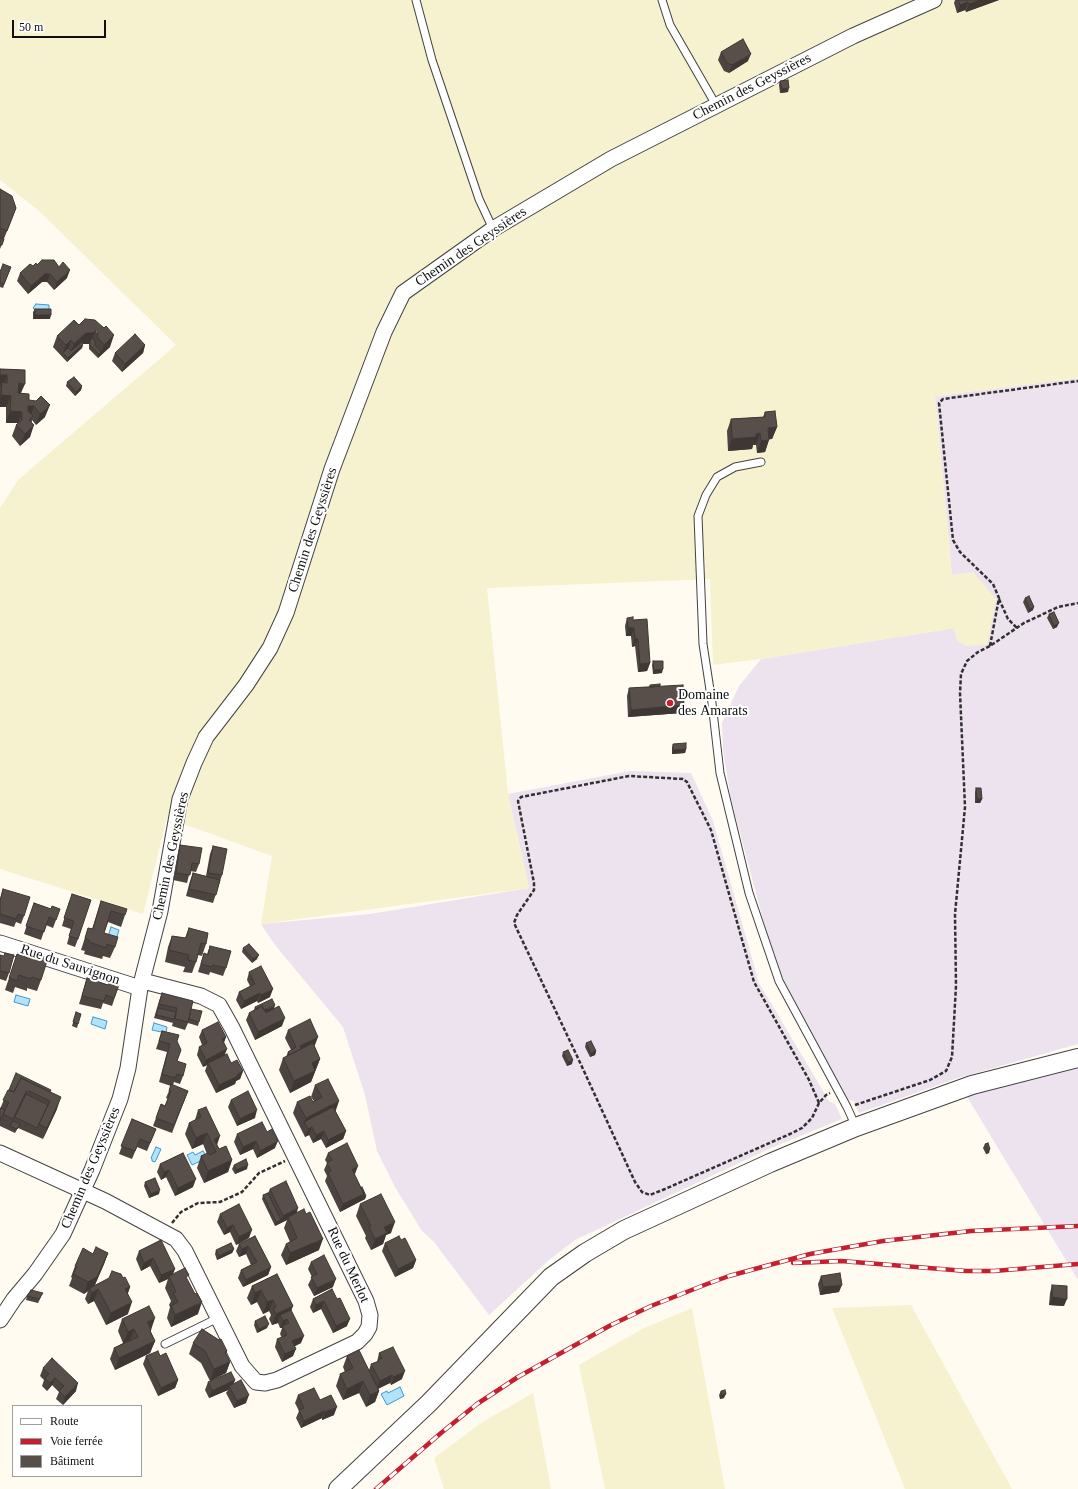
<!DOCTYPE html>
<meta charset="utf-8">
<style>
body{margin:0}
#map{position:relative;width:1078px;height:1489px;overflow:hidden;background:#fffbf0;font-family:Georgia,serif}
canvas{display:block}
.legend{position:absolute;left:12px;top:1405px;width:130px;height:72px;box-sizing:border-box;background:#fff;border:1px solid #9f9f9f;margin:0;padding:5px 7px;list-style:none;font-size:12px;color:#0f0f0f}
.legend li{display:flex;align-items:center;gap:8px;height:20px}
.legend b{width:20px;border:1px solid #9f9f9f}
.scale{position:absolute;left:12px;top:20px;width:94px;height:18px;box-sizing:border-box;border:2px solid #0f0f0f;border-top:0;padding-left:5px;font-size:12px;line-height:14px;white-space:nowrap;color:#0f0f0f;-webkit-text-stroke:3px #fff;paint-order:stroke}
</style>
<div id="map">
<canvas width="1078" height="1489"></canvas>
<ul class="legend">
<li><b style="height:5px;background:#fff"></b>Route</li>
<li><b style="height:5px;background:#c52030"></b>Voie ferrée</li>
<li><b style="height:11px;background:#584f4a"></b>Bâtiment</li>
</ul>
<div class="scale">50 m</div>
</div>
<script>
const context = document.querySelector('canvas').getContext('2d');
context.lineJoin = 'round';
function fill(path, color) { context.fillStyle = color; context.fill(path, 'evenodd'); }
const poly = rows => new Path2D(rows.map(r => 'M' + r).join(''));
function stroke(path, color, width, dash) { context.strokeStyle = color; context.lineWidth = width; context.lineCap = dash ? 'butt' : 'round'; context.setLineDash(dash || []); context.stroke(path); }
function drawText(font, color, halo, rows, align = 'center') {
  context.font = font + ' Georgia,serif'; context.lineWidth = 4; context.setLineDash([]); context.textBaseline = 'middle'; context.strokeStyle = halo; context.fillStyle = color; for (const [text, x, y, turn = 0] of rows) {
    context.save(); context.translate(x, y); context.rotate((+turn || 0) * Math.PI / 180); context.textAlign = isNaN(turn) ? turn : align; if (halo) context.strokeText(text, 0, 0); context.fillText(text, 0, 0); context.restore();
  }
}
const industrial = poly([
 [1078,378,1078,1044,958,1078,859,1113,854,1101,848,1100,807,1024,782,977,770,946,731,799,723,750,722,723,739,686,761,659,954,628,957,640,952,575,935,396],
 [630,771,691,773,713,821,759,983,829,1101,835,1104,842,1119,771,1148,575,1240,549,1260,489,1315,434,1242,422,1231,395,1187,377,1151,365,1095,343,1027,275,945,261,924,370,914,529,888,508,794],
 [1078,1056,1078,1280,958,1082]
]);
const farmland = poly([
 [0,0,1078,0,1078,378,935,396,952,575,973,572,996,599,987,645,966,646,957,641,954,628,761,659,713,665,710,579,487,588,508,794,529,888,261,924,272,856,167,818,143,914,0,869,0,508,18,480,176,345,39,211,0,180],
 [911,1305,1012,1489,905,1489,832,1308],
 [692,1308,725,1489,605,1489,579,1365,642,1329],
 [533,1393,551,1489,444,1489,434,1458,481,1423]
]);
const water = poly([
 [36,304,49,305,49,311,36,311,33,308,36,304],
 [111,927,119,930,115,943,107,940,111,927],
 [16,995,30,999,28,1006,14,1002,16,995],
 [93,1017,107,1021,105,1029,91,1024,93,1017],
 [154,1023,167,1027,166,1033,152,1030,154,1023],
 [156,1147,161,1149,156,1160,155,1162,152,1161,152,1159,151,1158,156,1147],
 [203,1151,207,1158,192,1165,187,1155,193,1152,195,1155,203,1151],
 [400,1387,404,1396,387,1405,381,1394,387,1391,388,1393,400,1387]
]);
const path = poly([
 [999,599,1008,619,1017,628],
 [990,646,999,598,993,584,960,552,953,540,939,403,943,399,1078,381],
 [819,1103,809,1080,754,982,711,830,687,782,683,779,629,776,521,797,518,801,534,883,534,890,517,915,514,923,577,1056,635,1182,642,1192,650,1195,665,1189,790,1134,802,1128,812,1118,819,1103,826,1095,830,1093],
 [855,1105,930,1080,946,1071,952,1057,956,986,955,914,965,807,960,693,961,674,967,661,978,652,990,646,1024,623,1058,607,1078,603],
 [172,1223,181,1212,198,1203,220,1202,242,1192,259,1173,285,1161]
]);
const service = poly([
 [416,0,432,60,479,199,493,229],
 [662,0,670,25,716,105],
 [761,462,735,467,717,477,706,495,698,516,703,644,712,703,720,773,749,893,779,981,847,1107,856,1127],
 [165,1344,218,1318]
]);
const minor = poly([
 [0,943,140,988],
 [0,1153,105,1201,176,1239,185,1251,242,1366,256,1382,265,1383,277,1380,357,1342,365,1334,369,1327,370,1315,366,1301,232,1028,219,1005,201,996,143,981],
 [0,1320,14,1299,35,1274,63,1234,92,1170,120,1099,128,1068,140,988,160,911,180,799,194,763,206,737,246,685,270,648,286,613,332,469,384,332,403,293,493,229,611,159,853,36,934,0]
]);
const tertiary = poly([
 [338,1489,429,1403,551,1277,585,1253,624,1230,770,1163,856,1127,972,1085,1078,1058]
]);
const rail = poly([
 [793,1263,841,1261,966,1271,994,1271,1078,1264],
 [376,1489,441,1433,477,1404,518,1377,611,1325,651,1306,707,1284,729,1276,810,1254,883,1241,971,1231,1078,1226]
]);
const wall = poly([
 [955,0,999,0,966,12,965,10,957,13,954,3],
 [721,52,748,61,729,73,724,71,718,60],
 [780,81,788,92,780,93,779,85],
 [0,189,16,208,0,249],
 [37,265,67,278,54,290,47,282,42,282,28,294,17,281,20,273,33,266],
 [11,267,3,288,0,287,0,272],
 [35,309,50,319,33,319,33,312],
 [85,319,110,347,98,358,89,349,89,344,83,344,82,348,67,362,53,347,57,336,79,325],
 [145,345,143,353,122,372,112,361,115,353],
 [0,369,25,370,21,393,29,400,45,417,36,425,32,420,30,437,20,446,12,436,16,425,18,423,6,423,6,407,0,407],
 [67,382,82,386,81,390,75,396,66,386],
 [765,412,777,427,772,439,769,439,765,452,757,453,756,445,753,445,752,449,728,451,727,431,731,419,763,417],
 [1025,598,1033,610,1028,613,1023,602],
 [1049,614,1057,627,1053,629,1047,618],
 [627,618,633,620,650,663,647,671,638,672,635,646,632,647,631,636,626,636,625,626],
 [653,661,662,673,653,674,652,665],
 [650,685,660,686,682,713,628,717,627,696,629,688,649,687],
 [673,744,686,749,685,753,672,754,672,748],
 [976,788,982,799,980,803,975,803,975,792],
 [180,845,199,864,196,872,190,871,187,883,173,880,178,853],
 [213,846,222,875,213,903,186,896,190,881,193,873,206,876,210,854],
 [3,889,24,916,21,924,16,922,14,927,0,923,0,899],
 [101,901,125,915,121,927,108,922,104,933,115,947,110,958,103,956,102,959,84,954,85,951,81,950,88,928,92,929],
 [69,902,78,939,75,947,67,944,71,929,62,926],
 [34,903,51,909,60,909,53,928,46,925,41,940,24,934],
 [189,928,206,944,202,956,198,955,196,962,192,973,183,972,185,967,165,962,168,947,172,936,185,938],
 [210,946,226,968,223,976,210,972,209,975,198,972,204,953,207,954],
 [243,948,257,959,252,963,242,952],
 [17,954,41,980,37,991,27,988,27,991,15,987,13,993,5,990],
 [0,955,9,973,6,981,0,979],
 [249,972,270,997,258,1003,257,1001,241,1009,236,1000,239,992,250,986,247,980],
 [87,978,108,985,119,985,112,1006,103,1003,101,1009,79,1004],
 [162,993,191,1009,199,1022,198,1026,188,1023,185,1030,172,1026,173,1022,173,1023,154,1018,159,1001],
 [255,1007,274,1009,266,1013,282,1026,255,1040,246,1020,249,1013,254,1010],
 [76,1012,78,1024,77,1028,72,1026],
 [202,1030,226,1037,224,1042,225,1055,231,1063,243,1071,240,1079,236,1081,235,1084,216,1093,205,1071,207,1065,203,1067,197,1055,199,1047,202,1045,199,1037],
 [288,1030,315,1045,314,1045,320,1059,311,1082,290,1093,279,1070,283,1058,286,1057,288,1052,291,1050,285,1038],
 [162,1031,177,1041,177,1061,183,1076,180,1084,174,1082,173,1085,188,1091,172,1133,153,1126,161,1104,165,1106,168,1099,166,1098,171,1086,159,1082,167,1052,156,1049],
 [586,1043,596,1051,595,1055,590,1057,585,1047],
 [563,1052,572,1064,567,1066,562,1056],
 [315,1085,336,1112,346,1131,343,1139,326,1148,321,1139,313,1143,309,1135,305,1137,293,1113,297,1102,314,1101,311,1097],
 [8,1090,50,1092,57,1109,43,1139,18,1128,15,1133,0,1126,0,1109],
 [231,1100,255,1118,237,1126,228,1107],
 [198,1110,219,1149,232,1160,228,1172,204,1183,197,1168,201,1156,207,1154,203,1144,192,1149,185,1134,189,1123,195,1120],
 [132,1119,156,1129,147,1151,137,1147,132,1159,119,1154],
 [237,1134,275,1148,257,1158,253,1149,240,1155,234,1142],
 [988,1143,989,1153,986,1154,983,1148,985,1144],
 [183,1153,193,1187,175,1196,166,1177,161,1180,157,1172,160,1164],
 [328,1153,355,1174,354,1175,361,1188,366,1196,365,1199,340,1212,325,1181,327,1176,324,1170,327,1163,325,1160],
 [234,1165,247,1169,235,1174,232,1169],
 [145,1182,159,1194,149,1198,144,1186],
 [270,1189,297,1213,319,1250,286,1265,281,1255,286,1244,290,1242,284,1228,287,1220,275,1226,262,1199,263,1195,268,1193],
 [360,1204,391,1233,386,1235,383,1244,371,1250,365,1238,366,1236,356,1216],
 [220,1214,249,1238,236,1245,230,1232,224,1235,217,1222],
 [255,1236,271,1267,268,1275,243,1287,238,1278,241,1270,251,1265,246,1254,239,1257,236,1251,239,1244],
 [161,1240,173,1275,187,1279,198,1314,171,1327,167,1318,170,1307,169,1305,171,1301,165,1288,168,1279,159,1283,150,1266,141,1271,136,1259,139,1251],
 [401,1240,416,1260,413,1268,395,1277,382,1251,385,1243],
 [234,1249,232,1253,217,1260,215,1254,216,1250],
 [108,1253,104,1264,95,1285,123,1278,130,1287,128,1293,128,1314,106,1325,94,1301,88,1304,85,1299,88,1291,84,1294,69,1286,72,1278,71,1277,75,1266,93,1254],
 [311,1262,333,1287,314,1296,308,1285,312,1277,308,1269],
 [277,1274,293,1306,291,1310,301,1343,295,1346,293,1356,282,1362,275,1347,277,1339,282,1338,280,1334,282,1328,280,1328,278,1323,272,1325,269,1319,271,1315,269,1311,263,1314,257,1302,251,1305,247,1298,252,1286],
 [821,1276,839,1292,820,1295,818,1284],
 [1052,1285,1064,1306,1049,1305,1050,1293],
 [332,1289,347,1326,333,1333,321,1309,313,1313,310,1307,313,1299],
 [27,1296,41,1297,38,1303,26,1300],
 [122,1319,151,1329,151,1332,155,1341,150,1353,115,1370,110,1359,114,1348,123,1343,118,1331],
 [255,1321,267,1328,257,1333,254,1325],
 [193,1343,227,1351,226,1354,230,1362,226,1373,210,1381,201,1363,189,1354],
 [379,1353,402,1379,391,1385,390,1383,378,1389,379,1391,375,1402,366,1407,359,1393,343,1400,336,1386,340,1374,345,1372,343,1367,347,1356,369,1370,371,1364,377,1362],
 [146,1356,160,1356,178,1380,175,1388,158,1396,143,1364],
 [43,1368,76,1391,63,1405,56,1399,59,1392,52,1385,47,1391,42,1386,44,1380,40,1376],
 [235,1380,233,1384,246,1403,234,1408,226,1393,228,1390,209,1398,205,1390,208,1382],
 [721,1391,724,1398,720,1399,719,1395],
 [298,1395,320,1400,334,1415,322,1420,322,1418,301,1428,296,1418,299,1411,295,1403]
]);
const shadedWall = poly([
 [981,0,999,0,966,12,969,4],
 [968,2,965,10,957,13,960,5],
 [751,54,748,61,729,73,732,65],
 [789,88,788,92,780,93,782,89],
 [70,270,67,278,54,290,57,282],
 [45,274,50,274,47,282,42,282,28,294,31,286],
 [35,315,51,315,50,319,33,319],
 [96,330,91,342,90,340,89,344,83,344,82,348,67,362,74,344,86,333],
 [114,335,110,347,98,358,99,354,101,352,104,345],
 [71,340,67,352,63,353,66,345],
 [145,345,143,353,122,372,125,364],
 [0,375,7,375,3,387,2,382,0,387],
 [19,383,25,384,20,395,15,395],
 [82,386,81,390,75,396,76,392],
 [1,395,11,396,6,407,0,407,0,398],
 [50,405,45,417,36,425,40,414],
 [28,406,34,406,30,418,24,418],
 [10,411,22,412,18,423,6,423],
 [34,425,30,437,20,446,25,434],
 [777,427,772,439,764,440,768,428],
 [760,433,756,445,753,445,752,449,728,451,732,439,756,434],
 [769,440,765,452,757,453,761,441],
 [1034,607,1033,610,1028,613,1030,609],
 [1059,623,1057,627,1053,629,1054,626],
 [628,628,634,628,631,636,626,636],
 [635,639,638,639,635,646,632,647],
 [650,663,647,671,638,672,640,664],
 [663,669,662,673,653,674,654,670],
 [684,705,682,713,628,717,631,710],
 [686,749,685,753,672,754,673,750],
 [977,799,982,799,980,803,975,803],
 [259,955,257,959,252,963,253,959],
 [273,989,270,997,258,1003,261,995],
 [260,993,257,1001,241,1009,244,1001],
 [275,1005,274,1009,260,1015,262,1012],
 [285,1018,282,1026,255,1040,258,1032],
 [226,1037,223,1045,222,1039],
 [318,1037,315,1045,297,1054,300,1046],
 [227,1049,224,1057,208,1063,207,1065,203,1067,206,1060],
 [596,1051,595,1055,590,1057,591,1053],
 [320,1059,311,1082,290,1093,294,1081,312,1063],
 [573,1060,572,1064,567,1066,568,1062],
 [243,1071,240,1079,236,1081,235,1084,216,1093,219,1085],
 [61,1097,57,1109,43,1139,47,1128],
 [339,1101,335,1113,304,1122,306,1118],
 [257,1110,255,1118,237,1126,240,1119],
 [312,1127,309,1135,305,1137,308,1129],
 [324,1131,321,1139,313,1143,316,1135],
 [346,1131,343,1139,326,1148,328,1140],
 [207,1133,203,1144,192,1149,196,1138],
 [220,1136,216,1148,214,1139],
 [256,1141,253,1149,240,1155,243,1147],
 [278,1141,275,1148,257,1158,260,1151],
 [990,1149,989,1153,986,1154,988,1150],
 [232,1160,228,1172,204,1183,208,1171],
 [248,1165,247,1169,235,1174,236,1170],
 [358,1166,355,1174,349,1177,352,1169],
 [169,1170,166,1177,161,1180,164,1172],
 [196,1179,193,1187,175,1196,178,1188],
 [160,1190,159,1194,149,1198,151,1194],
 [364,1194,366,1196,365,1199,340,1212,343,1204],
 [298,1208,296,1216,288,1217,287,1220,275,1226,276,1222,281,1220,283,1216],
 [395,1222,391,1233,386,1235,383,1244,371,1250,375,1239,384,1227],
 [233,1225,230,1232,224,1235,227,1228],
 [252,1230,249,1238,236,1245,239,1237],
 [323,1239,319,1250,286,1265,290,1253],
 [248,1246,246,1254,239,1257,242,1249],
 [234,1249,232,1253,217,1260,219,1256],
 [108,1253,104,1264,93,1289,90,1288,88,1291,84,1294,88,1282],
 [153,1258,150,1266,141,1271,144,1263],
 [416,1260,413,1268,395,1277,398,1269],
 [271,1267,268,1275,243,1287,246,1280],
 [175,1269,172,1277,169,1276,168,1279,159,1283,161,1275],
 [336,1279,333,1287,314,1296,317,1288],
 [842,1285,839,1292,820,1295,823,1287],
 [130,1287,126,1298,125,1289],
 [98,1289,94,1301,88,1304,92,1293],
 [261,1290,257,1302,251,1305,255,1293],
 [1052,1297,1067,1299,1064,1306,1049,1305],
 [273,1300,269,1311,263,1314,267,1302],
 [324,1301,321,1309,313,1313,316,1305],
 [132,1302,128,1314,106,1325,111,1313],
 [202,1302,198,1314,171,1327,175,1315],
 [293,1306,288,1318,280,1315,278,1323,272,1325,276,1314],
 [155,1318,151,1330,147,1322],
 [287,1319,284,1327,282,1326,282,1328,280,1328,283,1321],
 [350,1319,347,1326,333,1333,336,1326],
 [269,1324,267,1328,257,1333,259,1329],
 [134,1329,130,1340,123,1343,128,1332],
 [304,1336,301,1343,289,1349,292,1341],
 [155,1341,150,1353,115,1370,119,1358],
 [296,1349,293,1356,282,1362,285,1354],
 [230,1362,226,1373,210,1381,214,1369],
 [405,1371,402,1379,391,1385,394,1377],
 [392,1375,390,1383,377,1389,380,1381],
 [55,1378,52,1385,47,1391,50,1383],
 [178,1380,175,1388,158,1396,161,1388],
 [235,1380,232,1388,229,1386,228,1390,209,1398,212,1391],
 [363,1381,359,1393,343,1400,347,1389],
 [78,1383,76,1391,63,1405,65,1397],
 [379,1391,375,1402,366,1407,370,1395],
 [726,1394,724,1398,720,1399,721,1395],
 [249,1395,246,1403,234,1408,237,1401],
 [337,1407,334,1415,322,1420,325,1412],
 [324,1411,322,1418,301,1428,304,1421]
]);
const building = poly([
 [958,0,981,0,969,4,968,2,960,5,958,0],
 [743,39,751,54,732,65,727,63,721,52,743,39],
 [788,80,789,88,782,89,780,81,788,80],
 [0,189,12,196,16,208,7,231,0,228,0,189],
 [0,237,4,239,2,245,0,245,0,237],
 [42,260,54,260,59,267,63,262,70,270,57,282,50,274,45,274,31,286,20,273,30,264,33,266,36,263,37,265,42,260],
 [3,264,11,267,4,284,0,283,0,272,3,264],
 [35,309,51,309,51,315,35,315,35,309],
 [85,319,95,320,104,328,106,326,114,335,104,345,97,337,98,333,96,330,93,333,86,333,74,344,71,340,66,345,57,336,74,320,79,325,85,319],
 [135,334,145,345,125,364,115,353,135,334],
 [93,338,95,341,95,345,101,352,99,354,90,345,90,340,93,338],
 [83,341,83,344,68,358,63,353,68,348,71,351,83,341],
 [0,369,25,370,25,384,19,383,18,393,29,394,29,400,36,401,41,396,50,405,40,414,34,406,28,406,28,411,33,416,29,420,34,425,25,434,16,425,22,420,22,412,10,411,11,396,1,395,2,382,7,383,7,375,0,375,0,369],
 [74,377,82,386,76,392,67,382,74,377],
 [775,411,777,427,768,428,769,440,761,441,760,433,756,434,756,437,732,439,731,419,765,417,765,412,775,411],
 [1029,596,1034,607,1030,609,1025,598,1029,596],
 [1054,612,1059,623,1054,626,1049,614,1054,612],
 [633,617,633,620,647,619,650,663,640,664,638,639,635,639,634,628,628,628,627,618,633,617],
 [653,661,663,661,663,669,654,670,653,661],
 [660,684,660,686,650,687,650,685,660,684],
 [683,685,684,705,631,710,629,688,683,685],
 [686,743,686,749,673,750,673,744,686,743],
 [976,788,981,788,982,799,977,799,976,788],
 [180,845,202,848,199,864,192,863,190,875,176,873,180,845],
 [213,846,227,849,222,875,208,873,213,846],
 [193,873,220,880,216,895,189,889,193,873],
 [3,889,30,897,24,916,18,914,16,919,0,914,0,901,3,889],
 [72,894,91,900,78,939,69,936,74,921,64,918,72,894],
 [101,901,127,909,125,915,111,911,104,933,118,937,115,947,107,944,106,948,89,942,89,940,85,938,88,928,93,929,101,901],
 [34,903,51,909,52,906,60,909,56,920,49,917,44,932,26,926,34,903],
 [189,928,208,933,206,944,201,943,196,962,188,960,189,955,169,950,172,936,186,938,189,928],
 [249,944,259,955,253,959,243,948,249,944],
 [210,946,231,951,226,968,213,965,212,967,201,964,204,953,208,955,210,946],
 [31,952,48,958,41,980,32,977,31,979,19,975,17,981,9,978,17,954,30,958,31,952],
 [5,953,14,955,9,973,0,971,0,955,4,956,5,953],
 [261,966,273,989,261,995,260,993,244,1001,239,992,255,984,249,972,261,966],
 [87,978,108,985,109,982,119,985,114,998,106,995,104,1001,82,996,87,978],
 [162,993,193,1001,188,1022,175,1019,177,1008,159,1004,162,993],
 [272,999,275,1005,264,1010,262,1006,256,1009,255,1007,272,999],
 [262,1006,266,1013,279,1006,285,1018,258,1032,249,1013,262,1006],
 [158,1008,176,1012,174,1019,156,1015,158,1008],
 [191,1009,202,1011,199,1022,189,1019,191,1009],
 [76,1012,81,1014,78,1024,73,1022,76,1012],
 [310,1019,318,1037,300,1046,301,1049,289,1055,288,1052,296,1047,288,1030,310,1019],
 [218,1022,226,1037,222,1039,227,1049,206,1060,199,1047,207,1043,202,1030,218,1022],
 [162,1031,179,1035,177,1041,181,1050,177,1061,186,1064,183,1076,177,1074,175,1078,162,1074,170,1044,159,1041,162,1031],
 [591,1041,596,1051,591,1053,586,1043,591,1041],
 [313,1043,320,1059,312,1063,315,1071,294,1081,283,1058,313,1043],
 [568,1050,573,1060,568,1062,563,1052,568,1050],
 [227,1054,231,1063,237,1060,243,1071,237,1075,238,1076,219,1085,208,1063,227,1054],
 [16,1073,51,1090,50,1092,21,1078,14,1092,9,1090,16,1073],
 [21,1078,61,1097,47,1128,39,1124,50,1101,27,1090,13,1119,3,1114,9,1102,3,1100,8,1090,14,1092,21,1078],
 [328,1079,339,1101,306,1118,297,1102,310,1096,313,1102,322,1097,315,1085,328,1079],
 [171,1084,188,1091,174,1125,156,1118,161,1104,165,1106,171,1091,169,1091,171,1084],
 [248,1091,257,1110,240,1119,231,1100,248,1091],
 [26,1094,48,1105,37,1128,15,1117,26,1094],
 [206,1107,220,1136,214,1139,219,1149,226,1146,232,1160,208,1171,201,1156,208,1153,210,1155,216,1152,207,1133,196,1138,189,1123,201,1117,198,1110,206,1107],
 [333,1107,346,1131,328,1140,324,1131,316,1135,312,1127,308,1129,304,1122,333,1107],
 [1,1108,5,1110,0,1121,0,1109,1,1108],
 [132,1119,156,1129,150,1143,140,1139,135,1151,121,1146,132,1119],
 [13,1121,20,1124,17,1129,10,1126,13,1121],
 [262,1122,267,1132,272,1129,278,1141,260,1151,256,1141,243,1147,237,1134,262,1122],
 [347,1143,358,1166,352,1169,364,1194,343,1204,328,1173,331,1171,327,1163,332,1160,328,1153,347,1143],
 [988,1143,990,1149,988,1150,985,1144,988,1143],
 [183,1153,196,1179,178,1188,169,1170,164,1172,160,1164,183,1153],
 [246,1159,248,1165,236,1170,234,1165,246,1159],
 [155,1178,160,1190,151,1194,145,1182,155,1178],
 [286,1181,298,1208,283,1216,270,1189,286,1181],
 [362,1187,366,1196,362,1197,364,1194,361,1188,362,1187],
 [268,1193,281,1220,276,1222,263,1195,268,1193],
 [381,1194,395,1222,384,1227,387,1233,375,1239,369,1227,371,1226,360,1204,381,1194],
 [239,1204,252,1230,239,1237,233,1225,227,1228,220,1214,239,1204],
 [304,1209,306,1214,310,1212,323,1239,290,1253,286,1244,297,1238,288,1217,304,1209],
 [255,1236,271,1267,246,1280,241,1270,257,1262,248,1246,242,1249,239,1244,255,1236],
 [399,1236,401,1240,405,1238,416,1260,398,1269,385,1243,399,1236],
 [161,1240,175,1269,161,1275,153,1258,144,1263,139,1251,161,1240],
 [231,1243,234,1249,219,1256,216,1250,231,1243],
 [96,1247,108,1253,97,1277,88,1282,73,1274,77,1267,75,1266,83,1248,93,1254,96,1247],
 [324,1255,336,1279,317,1288,311,1277,317,1274,311,1262,324,1255],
 [185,1268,189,1275,186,1277,195,1294,197,1293,202,1302,175,1315,171,1306,178,1302,173,1293,176,1292,169,1276,185,1268],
 [112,1271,121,1274,123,1278,125,1277,130,1287,125,1289,132,1302,111,1313,98,1289,92,1293,90,1288,109,1278,112,1271],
 [840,1273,842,1285,823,1287,821,1276,840,1273],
 [277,1274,293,1306,276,1314,273,1308,276,1307,273,1300,267,1302,261,1290,255,1293,252,1286,277,1274],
 [1052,1285,1067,1286,1067,1299,1052,1297,1052,1285],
 [332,1289,337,1299,340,1298,350,1319,336,1326,324,1301,316,1305,313,1299,332,1289],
 [31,1290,43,1293,39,1299,27,1296,31,1290],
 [149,1306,155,1318,147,1322,151,1330,150,1331,155,1341,119,1358,114,1348,138,1337,134,1329,128,1332,122,1319,149,1306],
 [291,1310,304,1336,292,1341,296,1349,285,1354,277,1339,287,1335,282,1326,289,1323,287,1319,283,1321,280,1315,291,1310],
 [265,1316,269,1324,259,1329,255,1321,265,1316],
 [202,1329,219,1340,221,1339,227,1351,225,1352,230,1362,214,1369,205,1351,193,1343,202,1329],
 [393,1347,405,1371,394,1377,392,1375,380,1381,371,1364,379,1361,378,1360,382,1358,379,1353,393,1347],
 [359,1350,379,1391,370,1395,363,1381,347,1389,340,1374,353,1368,347,1356,359,1350],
 [158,1351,160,1356,166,1353,178,1380,161,1388,146,1356,158,1351],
 [52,1358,78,1383,65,1397,59,1391,64,1386,55,1378,50,1383,45,1378,49,1374,43,1368,52,1358],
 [231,1372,235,1380,212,1391,208,1382,231,1372],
 [241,1380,249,1395,237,1401,229,1386,241,1380],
 [314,1388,320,1400,331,1395,337,1407,325,1412,324,1411,304,1421,299,1410,304,1408,298,1395,314,1388],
 [725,1390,726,1394,721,1395,721,1391,725,1390]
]);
const markers = [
 [670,703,4,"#c52030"]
];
const streetNames = [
 ["Chemin des Geyssières",752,87,-27],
 ["Chemin des Geyssières",471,247,-34],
 ["Chemin des Geyssières",313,530,-72],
 ["Chemin des Geyssières",171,856,-78],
 ["Rue du Sauvignon",70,965,18],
 ["Chemin des Geyssières",91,1168,-67],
 ["Rue du Merlot",348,1265,65]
];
const poiNames = [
 ["Domaine",678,695],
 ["des Amarats",678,711]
];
fill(industrial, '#ece3ee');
fill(farmland, '#f6f1cf');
fill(water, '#b3e2f9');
stroke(water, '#379cd3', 1);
stroke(service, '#424242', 9);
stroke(minor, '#424242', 17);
stroke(tertiary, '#424242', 20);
stroke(path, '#313131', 2.5, [4, 2]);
stroke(service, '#fff', 7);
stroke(minor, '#fff', 15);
stroke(tertiary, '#fff', 18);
stroke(rail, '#c52030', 4.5);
stroke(rail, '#fff', 3, [9]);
fill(wall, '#4c4440');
fill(shadedWall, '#3e3734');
fill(building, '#584f4a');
stroke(building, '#3e3734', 1);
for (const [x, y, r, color] of markers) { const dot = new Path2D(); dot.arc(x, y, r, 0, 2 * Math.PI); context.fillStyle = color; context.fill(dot); stroke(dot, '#fff', 1.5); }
drawText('14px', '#0f0f0f', '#fff', streetNames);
drawText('14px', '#0f0f0f', '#fff', poiNames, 'left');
</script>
